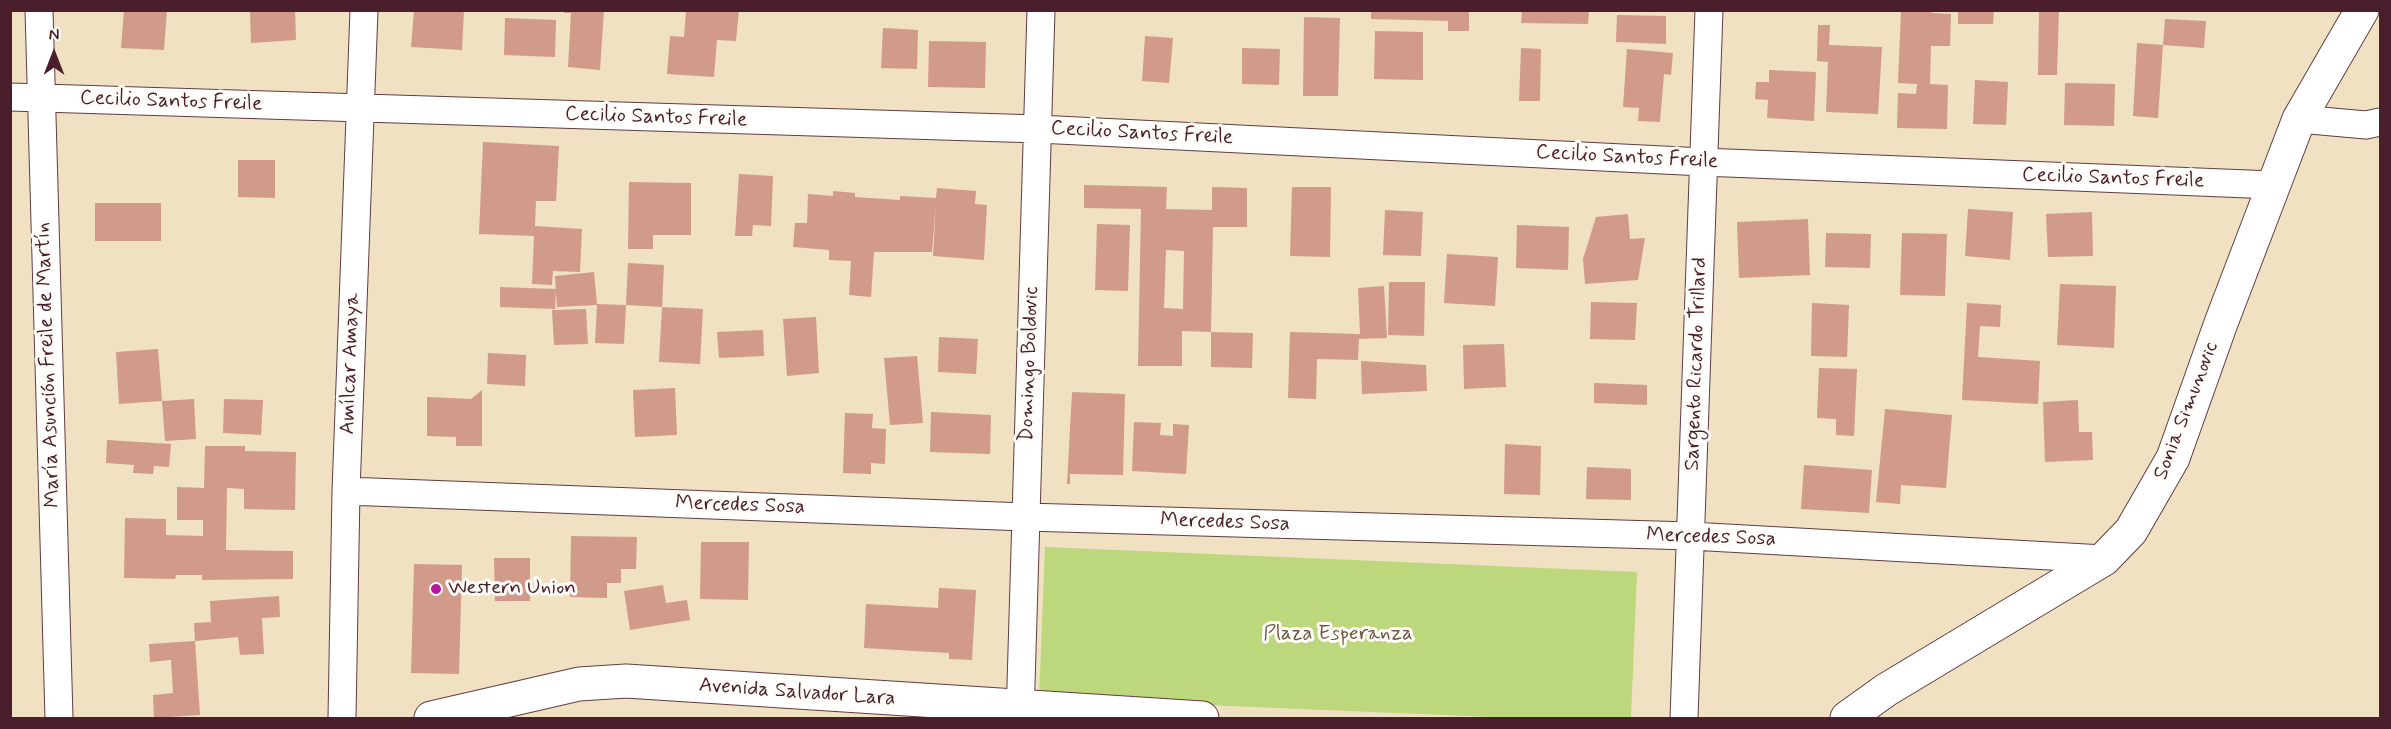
<!DOCTYPE html>
<meta charset="utf-8">
<style>
body{margin:0}
#map{position:relative;width:2391px;height:729px;overflow:hidden;background:#efe1c1;font-family:Mynerve,sans-serif}
canvas{display:block}
.frame{position:absolute;inset:0;border:12px solid #4a1f2b;pointer-events:none}
.north{position:absolute;left:24px;top:24px;width:60px;height:60px;-webkit-text-stroke:4px #fdfcf7;paint-order:stroke;rotate:0deg;font-size:16px;font-weight:700;line-height:24px;text-align:center;color:#4a1f2b}
.north::after{content:'';display:block;margin:auto;width:21px;height:27px;background:#4a1f2b;clip-path:polygon(50% 0,100% 100%,50% 72%,0 100%)}
</style>
<div id="map">
<canvas width="2391" height="729"></canvas>
<div class="frame"></div>
<div class="north">N</div>
</div>
<script>
const context = document.querySelector('canvas').getContext('2d');
context.lineJoin = 'round';
function fill(path, color) { context.fillStyle = color; context.fill(path, 'evenodd'); }
const poly = rows => new Path2D(rows.map(r => 'M' + r).join(''));
function stroke(path, color, width, dash) { context.strokeStyle = color; context.lineWidth = width; context.lineCap = dash ? 'butt' : 'round'; context.setLineDash(dash || []); context.stroke(path); }
function drawText(font, color, halo, rows, align = 'center') {
  context.font = font + ' Mynerve,sans-serif'; context.lineWidth = 6; context.setLineDash([]); context.textBaseline = 'middle'; context.strokeStyle = halo; context.fillStyle = color; for (const [text, x, y, turn = 0] of rows) {
    context.save(); context.translate(x, y); context.rotate((+turn || 0) * Math.PI / 180); context.textAlign = isNaN(turn) ? turn : align; if (halo) context.strokeText(text, 0, 0); context.fillText(text, 0, 0); context.restore();
  }
}
const green = poly([
 [1045,547,1637,572,1631,718,1515,718,1039,698]
]);
const building = poly([
 [124,10,167,10,164,50,121,48],
 [250,10,295,10,296,40,251,43],
 [414,10,464,10,462,50,411,47],
 [564,10,604,10,600,70,568,67,571,13,564,13],
 [686,10,739,10,736,41,717,40,714,77,667,74,670,36,684,37],
 [1371,10,1469,10,1469,31,1448,31,1448,21,1371,19],
 [1522,10,1589,10,1588,24,1521,23],
 [1901,10,1932,10,1932,13,1951,14,1950,46,1931,46,1930,84,1948,85,1947,129,1897,128,1898,93,1916,94,1917,84,1898,83],
 [1958,10,1994,10,1993,24,1958,24],
 [2039,10,2059,10,2057,75,2038,75],
 [1617,15,1666,16,1666,44,1616,42],
 [1304,17,1340,18,1338,96,1303,96],
 [505,18,556,20,555,57,504,55],
 [2165,19,2206,21,2204,48,2163,45],
 [1818,25,1830,25,1829,45,1882,47,1878,114,1826,112,1828,62,1817,61],
 [883,28,918,30,917,69,881,68],
 [1375,31,1423,32,1423,80,1374,79],
 [1145,36,1173,38,1169,83,1142,81],
 [929,41,986,42,985,88,928,87],
 [2137,43,2163,45,2158,118,2133,116],
 [1242,48,1280,49,1279,85,1242,84],
 [1521,48,1541,49,1540,101,1519,101],
 [1627,49,1673,53,1671,75,1664,74,1660,122,1638,121,1639,108,1623,107],
 [1769,70,1816,72,1814,121,1767,118,1768,100,1755,99,1756,82,1769,82],
 [1975,80,2008,82,2006,125,1973,124],
 [2065,83,2115,84,2114,126,2064,125],
 [483,142,559,146,556,201,536,201,535,226,582,229,580,272,553,271,552,285,532,284,534,236,479,234],
 [238,160,275,160,275,198,238,197],
 [739,174,773,176,771,226,753,225,752,236,735,236],
 [629,182,691,183,691,235,653,235,653,249,628,249],
 [1084,185,1167,187,1166,209,1212,210,1212,187,1247,188,1247,227,1213,227,1211,332,1182,331,1182,366,1138,366,1141,209,1084,208],
 [1166,250,1184,251,1183,309,1164,308],
 [1292,187,1331,187,1330,257,1290,256],
 [937,188,976,191,975,204,987,205,984,260,933,256,936,203,932,252,874,252,871,297,849,295,851,261,829,260,829,250,793,247,795,223,807,223,808,194,833,196,833,191,855,193,855,197,900,200,900,196,936,198],
 [95,203,161,203,161,241,95,241],
 [1968,209,2013,212,2010,260,1965,256],
 [1385,210,1423,212,1421,256,1383,255],
 [2092,212,2093,256,2048,257,2046,214],
 [1628,214,1630,239,1645,238,1638,280,1585,284,1583,259,1596,217],
 [1808,219,1810,275,1739,278,1737,222],
 [1097,224,1130,225,1128,291,1095,290],
 [1517,225,1569,227,1568,270,1516,268],
 [1826,233,1871,234,1870,268,1825,267],
 [1902,233,1947,234,1945,296,1900,295],
 [1447,254,1498,257,1495,306,1444,303],
 [628,263,664,265,662,307,626,305,624,344,595,343,597,305,557,307,555,276,594,272,597,304,626,305],
 [1389,282,1425,282,1424,336,1388,335],
 [2060,284,2116,286,2114,348,2057,345],
 [1384,286,1387,338,1359,339,1358,360,1317,359,1316,399,1288,398,1290,332,1360,334,1358,288],
 [500,287,556,289,555,309,500,307],
 [1591,302,1637,303,1635,340,1590,339],
 [1812,303,1849,305,1847,357,1811,356],
 [1967,303,2001,305,2000,327,1980,326,1978,357,2040,361,2038,404,1962,400],
 [662,307,703,309,700,364,659,362],
 [586,309,588,344,554,345,552,310],
 [816,317,819,373,787,376,783,319],
 [763,330,764,356,719,358,717,332],
 [1211,332,1253,333,1252,368,1211,367],
 [939,337,978,339,976,374,938,372],
 [1504,344,1506,387,1464,389,1463,345],
 [158,349,162,401,119,404,116,352],
 [488,353,526,355,525,386,487,384],
 [917,356,923,423,890,425,884,358],
 [1361,361,1426,365,1427,391,1362,394],
 [1819,368,1857,369,1854,436,1836,435,1836,419,1817,418],
 [1594,383,1647,385,1647,405,1594,403],
 [675,388,677,435,635,437,633,390],
 [482,390,482,446,456,446,456,437,427,436,427,397,471,399],
 [1072,392,1125,394,1123,475,1070,474,1070,484,1067,484],
 [194,399,196,439,165,441,162,401],
 [224,399,263,400,261,435,223,433],
 [2078,400,2079,432,2092,432,2093,460,2045,462,2043,402],
 [1885,409,1952,415,1946,488,1901,485,1900,504,1876,502],
 [931,412,991,415,990,454,930,452],
 [845,413,873,414,872,428,886,429,885,464,871,463,871,474,843,473],
 [1134,422,1161,423,1160,435,1173,436,1173,424,1189,425,1186,474,1132,471],
 [107,440,171,444,169,467,154,466,153,474,133,473,134,465,106,463],
 [1505,444,1541,446,1540,495,1504,494],
 [205,446,245,446,245,451,296,452,295,510,244,509,244,489,227,488,226,550,293,551,293,579,202,580,202,575,176,575,175,579,124,578,125,518,166,519,166,535,203,536,203,520,177,520,177,487,204,488],
 [1804,465,1872,470,1869,513,1801,509],
 [1587,467,1631,469,1631,500,1586,499],
 [571,536,637,537,636,569,621,569,621,583,607,583,607,598,570,597],
 [701,542,749,542,748,600,700,599],
 [494,558,530,558,530,601,495,601],
 [414,564,462,565,459,674,411,673],
 [663,585,666,603,687,600,690,620,630,630,624,591],
 [939,588,976,590,972,660,949,659,949,653,864,648,866,604,938,608],
 [279,596,280,617,262,618,264,654,240,655,238,637,195,641,200,715,154,718,153,695,173,693,171,660,150,662,149,644,195,641,194,623,211,622,210,601]
]);
const street = poly([
 [39,10,59,718],
 [10,97,1038,129,1703,162,2273,185],
 [2299,119,2366,125,2380,122],
 [346,491,1025,517,1691,536,2104,559],
 [342,718,346,491,364,10],
 [1020,718,1041,10],
 [1684,718,1709,10]
]);
const secondary = poly([
 [431,718,579,684,626,681,1202,718],
 [1847,718,1886,690,2104,559,2131,531,2173,458,2221,323,2299,119,2362,10]
]);
const markers = [
 [436,589,6,"#b5179e"]
];
const streetNames = [
 ["Cecilio Santos Freile",171,102,2],
 ["Cecilio Santos Freile",656,118,2],
 ["Cecilio Santos Freile",1142,134,3],
 ["Cecilio Santos Freile",1627,158,3],
 ["Cecilio Santos Freile",2113,179,2],
 ["Amílcar Amaya",351,364,-88],
 ["Domingo Boldovic",1030,364,-88],
 ["Sargento Ricardo Trillard",1697,364,-88],
 ["María Asunción Freile de Martín",49,365,-92],
 ["Sonia Simunovic",2187,411,-69],
 ["Mercedes Sosa",740,506,2],
 ["Mercedes Sosa",1225,523,2],
 ["Mercedes Sosa",1711,538,2],
 ["Avenida Salvador Lara",797,693,4]
];
const poiNames = [
 ["Western Union",448,589]
];
const parkNames = [
 ["Plaza Esperanza",1338,635]
];
fill(green, '#bdd77c');
fill(building, '#d19a8b');
stroke(street, '#633c42', 29);
stroke(secondary, '#633c42', 35);
stroke(street, '#fff', 27);
stroke(secondary, '#fff', 33);
for (const [x, y, r, color] of markers) { const dot = new Path2D(); dot.arc(x, y, r, 0, 2 * Math.PI); context.fillStyle = color; context.fill(dot); stroke(dot, '#fdfcf7', 2); }
drawText('21px', '#4a1f2b', '#fdfcf7', streetNames);
drawText('21px', '#4a1f2b', '#fdfcf7', poiNames, 'left');
drawText('21px', '#6c5643', '#fdfcf7', parkNames);
</script>
